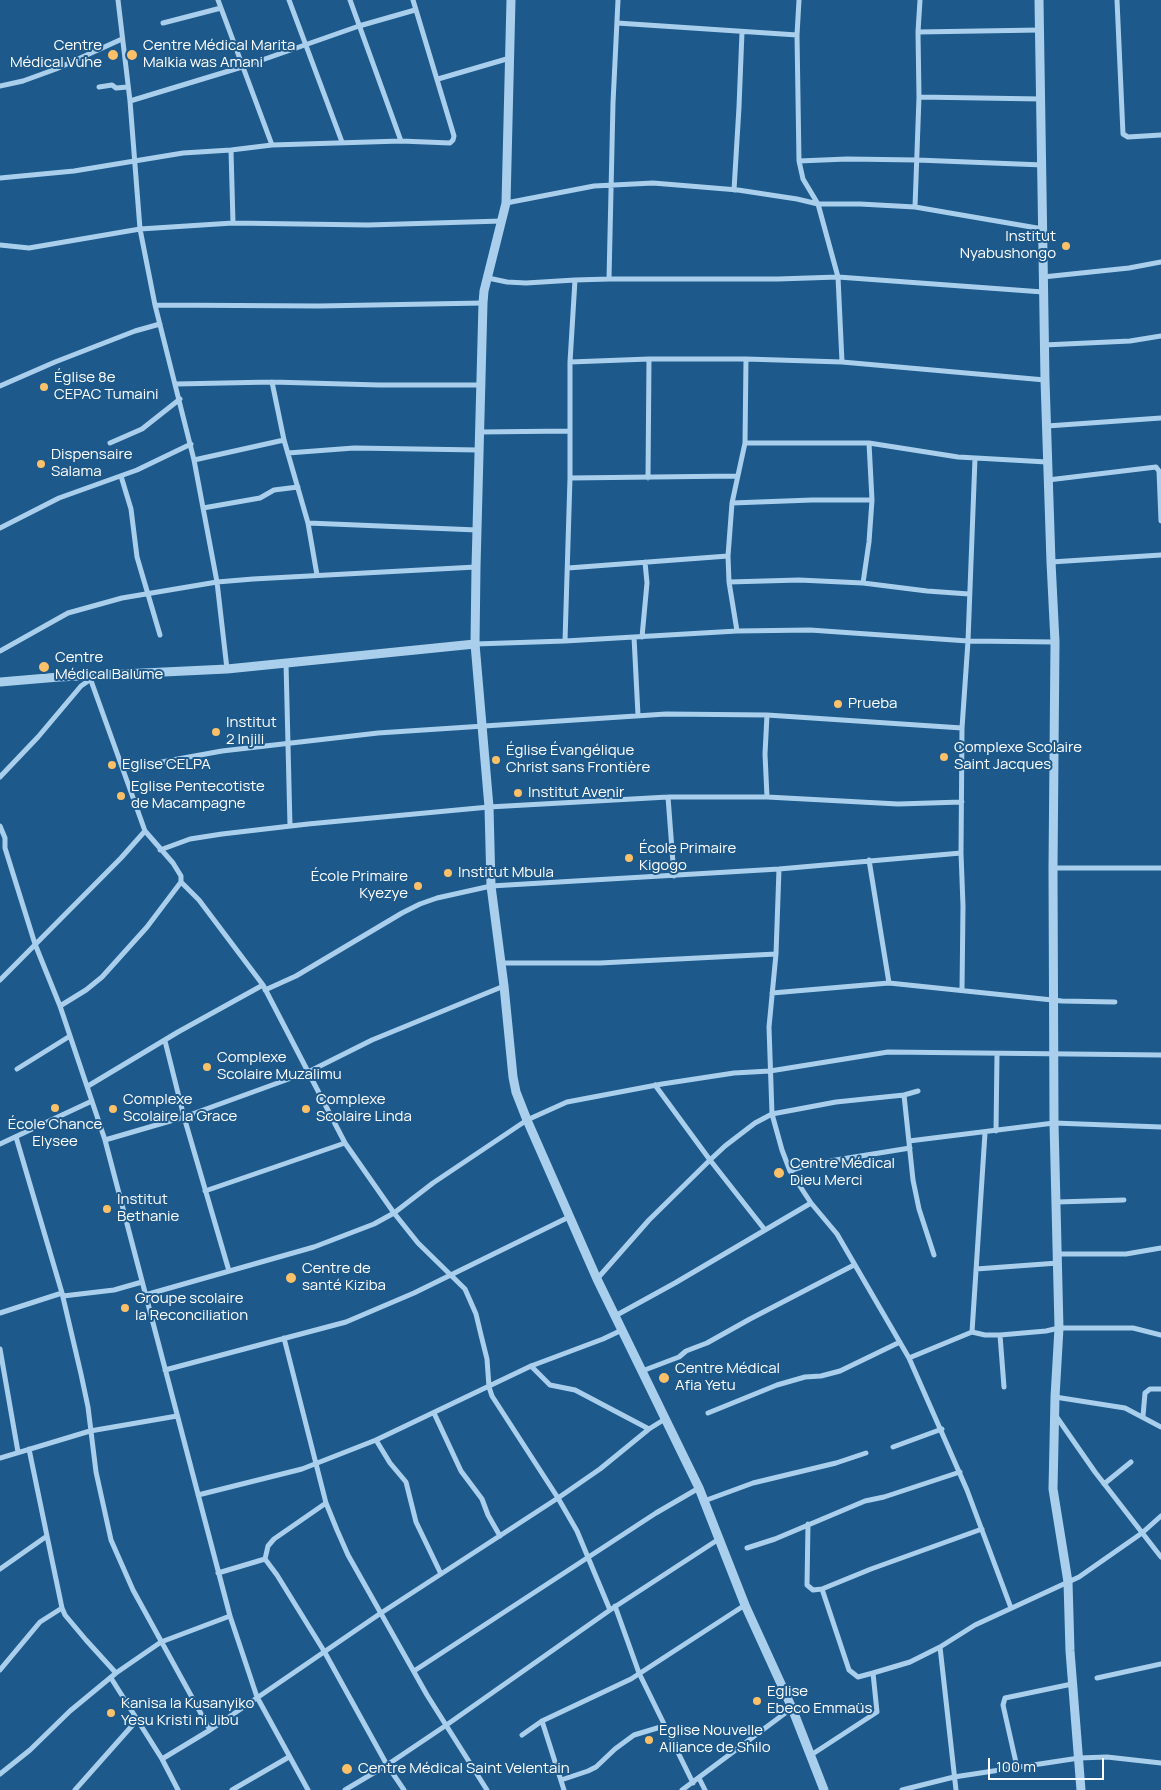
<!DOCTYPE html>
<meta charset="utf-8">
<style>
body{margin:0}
#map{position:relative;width:1161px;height:1790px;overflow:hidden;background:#1d598b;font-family:Manrope,sans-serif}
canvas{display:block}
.scale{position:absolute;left:988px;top:1758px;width:116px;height:22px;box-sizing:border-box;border:2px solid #fff;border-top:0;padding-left:6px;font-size:15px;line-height:18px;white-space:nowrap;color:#fff;-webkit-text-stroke:4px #1d598b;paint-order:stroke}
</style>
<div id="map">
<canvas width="1161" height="1790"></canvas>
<div class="scale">100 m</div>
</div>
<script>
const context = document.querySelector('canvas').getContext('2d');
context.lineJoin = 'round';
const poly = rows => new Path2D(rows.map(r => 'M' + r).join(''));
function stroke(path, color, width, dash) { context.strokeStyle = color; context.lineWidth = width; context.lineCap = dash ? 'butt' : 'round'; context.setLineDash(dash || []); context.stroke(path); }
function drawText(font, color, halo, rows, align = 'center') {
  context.font = font + ' Manrope,sans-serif'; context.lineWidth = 4; context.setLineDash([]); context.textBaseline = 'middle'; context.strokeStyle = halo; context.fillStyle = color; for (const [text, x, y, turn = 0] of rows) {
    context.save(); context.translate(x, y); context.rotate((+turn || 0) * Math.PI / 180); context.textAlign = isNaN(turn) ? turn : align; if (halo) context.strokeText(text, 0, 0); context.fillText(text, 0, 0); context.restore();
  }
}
const minor = poly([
 [118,0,130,101,140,229,155,305,194,460,217,582,227,669],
 [218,0,272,145],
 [289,0,342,142],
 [350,0,401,141],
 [799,0,797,35,799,161,803,179,818,204,838,277,842,362],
 [1117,0,1123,134,1128,137,1161,135],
 [163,23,221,8],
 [617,23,797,35],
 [918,32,1040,30],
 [438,79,510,58],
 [0,86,23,81,56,69,122,39],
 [99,87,112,85,116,88,128,87],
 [919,97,1041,99],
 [130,101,242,67,359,26,415,10],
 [231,150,233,223],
 [799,161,847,159,917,160,1043,165],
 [0,178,74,171,183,153,231,150,272,145,401,141,450,143,453,140,454,136,413,0],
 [734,190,739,107,742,32],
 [506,203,594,186,653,183,738,190,797,199,818,204,860,204,915,207,1043,229],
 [915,207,919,97,918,32,920,0],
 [0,245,29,248,140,229,233,223,368,225,502,221],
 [1043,277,1129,268,1161,262],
 [488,278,507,282,526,283,575,280],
 [609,279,778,279,838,277,1043,292],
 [155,305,319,306,483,303],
 [1044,345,1130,341,1161,336],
 [570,362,649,359,746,359,842,362,1045,380],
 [272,382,284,440,308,523,317,575],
 [176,384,272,382,379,385,480,385],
 [0,386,55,362,135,331,160,324],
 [1047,426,1161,418],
 [480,432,569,431],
 [110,443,142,429,180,399],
 [745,443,869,443,958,457,1047,462],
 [288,453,354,448,479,450],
 [194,460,284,440],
 [121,476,131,509,137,557,160,635],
 [570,478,737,476],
 [648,478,649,359],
 [1048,480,1156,467,1159,471,1161,521],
 [732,503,812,500,872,500],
 [203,508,260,498,274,490,298,487],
 [308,523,477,530],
 [0,528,59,498,137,470,191,444],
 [1051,562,1161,555],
 [568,568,728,556],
 [729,582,799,580,863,583,927,591,969,594],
 [863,583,869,542,872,500,869,443],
 [737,631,729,582,728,556,732,503,745,443,746,359],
 [634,637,638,715],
 [642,637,647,583,645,562],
 [565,641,570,478,570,362,575,280,609,279,613,103,618,0],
 [475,644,565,641,737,631,810,630,968,641,1055,642],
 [0,651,68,613,122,598,217,582,253,579,476,567],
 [286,663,290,826],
 [89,675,145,831,173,863,181,876,181,882,199,900,263,985,345,1143,394,1213,418,1243,465,1289,476,1314,481,1335,487,1359,489,1387,492,1396,558,1498,577,1531,610,1610],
 [767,715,765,754,767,797],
 [123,769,222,751,378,733,666,714,767,715,962,728],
 [0,777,38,737,81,686,91,679],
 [668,797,674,876],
 [0,826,5,838,5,848,35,944,60,1006,105,1140,230,1616,257,1697,308,1790],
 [160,850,190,839,222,834,308,824,489,807,668,797,767,797,898,804,962,802],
 [869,860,889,983],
 [1053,868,1161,868],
 [779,869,776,954,769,1027,772,1114,782,1150,790,1171,811,1203,837,1234,909,1358,967,1490,1011,1608],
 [501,963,600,963,776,954],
 [0,980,121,858,145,831],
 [265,990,296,976,402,913,420,904,437,898,491,886,779,869,961,853],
 [962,990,963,906,961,853,962,728,968,641,975,458],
 [772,993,889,983,1062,1001,1115,1002],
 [60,1006,86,990,102,977,147,927,181,882],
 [165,1041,184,1117,229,1271],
 [17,1069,70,1036],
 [655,1085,710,1160,765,1230],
 [88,1086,178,1032,263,985],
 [904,1095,913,1180,919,1209,934,1255],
 [996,1131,997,1054],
 [16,1137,62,1293,81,1374,88,1407,96,1472,111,1540,133,1590,210,1730],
 [105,1140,184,1117,308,1072,372,1040,504,986],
 [909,1141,1054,1123,1161,1127],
 [0,1144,92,1101],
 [790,1171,811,1164,910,1148],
 [205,1191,345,1143],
 [1057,1202,1124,1200],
 [1058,1254,1126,1254,1161,1248],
 [976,1269,1058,1263],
 [597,1279,649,1220,710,1160,725,1146,755,1123,772,1114,836,1102,904,1095,918,1091],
 [145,1295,314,1247,374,1224,394,1213,433,1183,527,1120,567,1102,662,1084,734,1073,770,1071,888,1052,1161,1055],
 [63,1296,114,1290,142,1282],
 [0,1313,62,1293],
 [615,1316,675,1283,811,1203],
 [972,1332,985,1133],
 [1000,1335,1004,1387],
 [284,1338,326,1503,337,1530,348,1555,427,1695,487,1790],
 [0,1349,18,1452],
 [909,1358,972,1332,985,1335,1000,1335,1046,1331,1059,1328,1133,1328,1161,1335],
 [531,1366,550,1385,575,1390,649,1429],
 [165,1370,346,1322,414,1293,569,1217],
 [642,1371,679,1357,686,1351,707,1343,750,1319,854,1265],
 [1055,1397,1125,1408,1161,1427],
 [434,1413,461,1471,482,1499,488,1515,500,1536],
 [708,1413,777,1385,805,1377,821,1376,840,1371,900,1342],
 [1056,1416,1095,1472,1161,1557],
 [1143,1416,1145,1393,1150,1389,1161,1389],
 [376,1440,390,1463,406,1482,416,1522,441,1574],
 [893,1447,942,1429],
 [0,1458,90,1431,177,1416],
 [1104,1484,1131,1462],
 [198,1495,302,1469,376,1440,531,1366,603,1339,622,1330],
 [704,1501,753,1483,836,1463,866,1453],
 [808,1524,807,1585,813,1590,822,1589,849,1670,858,1677,873,1673],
 [47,1536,62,1608],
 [747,1548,775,1539,865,1501,884,1497,960,1472],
 [265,1559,268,1546,274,1539,326,1503],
 [0,1569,47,1536,29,1449],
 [218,1573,265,1559,277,1575,324,1651,387,1765,404,1790],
 [822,1589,871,1569,982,1529],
 [615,1606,639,1673,693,1783],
 [0,1670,40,1622,62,1608,65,1615,86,1640,116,1673],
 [414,1671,656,1513,699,1488],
 [111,1678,162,1759,178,1790],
 [1097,1678,1161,1664],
 [542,1721,564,1790],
 [522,1735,542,1721,631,1679,745,1605],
 [811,1755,877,1712,873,1673,910,1662,940,1647],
 [162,1759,210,1730,381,1613,558,1498,600,1469,649,1429,665,1419],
 [1017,1767,1003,1705,1005,1698,1072,1684],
 [0,1774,30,1750,70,1711,116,1673,161,1642,230,1616],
 [699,1778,705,1790],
 [561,1780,588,1771,596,1767,615,1749,634,1735,664,1726],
 [75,1790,138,1719],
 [232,1790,289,1757],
 [345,1790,387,1765,445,1726,610,1610,719,1539],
 [682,1790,792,1708],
 [902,1790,954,1777,1079,1758,1107,1757,1161,1763],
 [956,1790,940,1647,975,1625,1079,1577,1142,1533,1161,1516]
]);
const tertiary = poly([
 [511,0,506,203,484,291,483,303,476,567,475,644,489,807,491,886,504,986,513,1077,516,1092,527,1120,597,1279,699,1488,745,1605,792,1708,824,1790],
 [1039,0,1045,380,1051,562,1055,642,1053,868,1054,1123,1059,1328,1055,1397,1053,1489,1068,1582,1070,1651,1081,1790],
 [0,682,59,677,227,669,475,644]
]);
const markers = [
 [113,55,6,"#fcc168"],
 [132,55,6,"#fcc168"],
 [1066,246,5,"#fcc168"],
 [44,387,5,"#fcc168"],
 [41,464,5,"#fcc168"],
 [44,667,6,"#fcc168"],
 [838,704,5,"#fcc168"],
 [216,732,5,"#fcc168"],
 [944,757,5,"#fcc168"],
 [496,760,5,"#fcc168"],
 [112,765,5,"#fcc168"],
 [518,793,5,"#fcc168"],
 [121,796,5,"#fcc168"],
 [629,858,5,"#fcc168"],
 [448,873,5,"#fcc168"],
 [418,886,5,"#fcc168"],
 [207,1067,5,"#fcc168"],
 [55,1108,5,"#fcc168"],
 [113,1109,5,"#fcc168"],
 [306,1109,5,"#fcc168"],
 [779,1173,6,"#fcc168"],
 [107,1209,5,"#fcc168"],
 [291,1278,6,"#fcc168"],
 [125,1308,5,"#fcc168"],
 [664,1378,6,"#fcc168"],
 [757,1701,5,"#fcc168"],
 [111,1713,5,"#fcc168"],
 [649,1740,5,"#fcc168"],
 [347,1769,6,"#fcc168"]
];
const poiNames = [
 ["Centre",102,46,"right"],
 ["Médical Vuhe",102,63,"right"],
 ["Centre Médical Marita",143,46],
 ["Malkia was Amani",143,63],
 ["Institut",1056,237,"right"],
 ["Nyabushongo",1056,254,"right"],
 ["Église 8e",54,378],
 ["CEPAC Tumaini",54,395],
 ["Dispensaire",51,455],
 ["Salama",51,472],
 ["Centre",55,658],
 ["Médical Balume",55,675],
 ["Prueba",848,704],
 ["Institut",226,723],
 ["2 Injili",226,740],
 ["Complexe Scolaire",954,748],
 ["Saint Jacques",954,765],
 ["Église Évangélique",506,751],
 ["Christ sans Frontière",506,768],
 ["Eglise CELPA",122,765],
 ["Eglise Pentecotiste",131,787],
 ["de Macampagne",131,804],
 ["Institut Avenir",528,793],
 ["École Primaire",639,849],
 ["Kigogo",639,866],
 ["Institut Mbula",458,873],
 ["École Primaire",408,877,"right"],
 ["Kyezye",408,894,"right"],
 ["Complexe",217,1058],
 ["Scolaire Muzalimu",217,1075],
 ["Complexe",123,1100],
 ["Scolaire la Grace",123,1117],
 ["Complexe",316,1100],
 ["Scolaire Linda",316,1117],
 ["École Chance",55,1125,"center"],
 ["Elysee",55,1142,"center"],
 ["Centre Médical",790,1164],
 ["Dieu Merci",790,1181],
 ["Institut",117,1200],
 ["Bethanie",117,1217],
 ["Centre de",302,1269],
 ["santé Kiziba",302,1286],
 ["Groupe scolaire",135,1299],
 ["la Reconciliation",135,1316],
 ["Centre Médical",675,1369],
 ["Afia Yetu",675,1386],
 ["Eglise",767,1692],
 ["Ebeco Emmaüs",767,1709],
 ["Kanisa la Kusanyiko",121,1704],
 ["Yesu Kristi ni Jibu",121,1721],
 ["Eglise Nouvelle",659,1731],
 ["Alliance de Shilo",659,1748],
 ["Centre Médical Saint Velentain",358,1769]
];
stroke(minor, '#a9cfec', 5);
stroke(tertiary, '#a9cfec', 9);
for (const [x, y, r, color] of markers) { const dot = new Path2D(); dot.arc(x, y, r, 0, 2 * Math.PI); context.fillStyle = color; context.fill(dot); stroke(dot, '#1d598b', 2); }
drawText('15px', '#fff', '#1d598b', poiNames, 'left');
</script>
